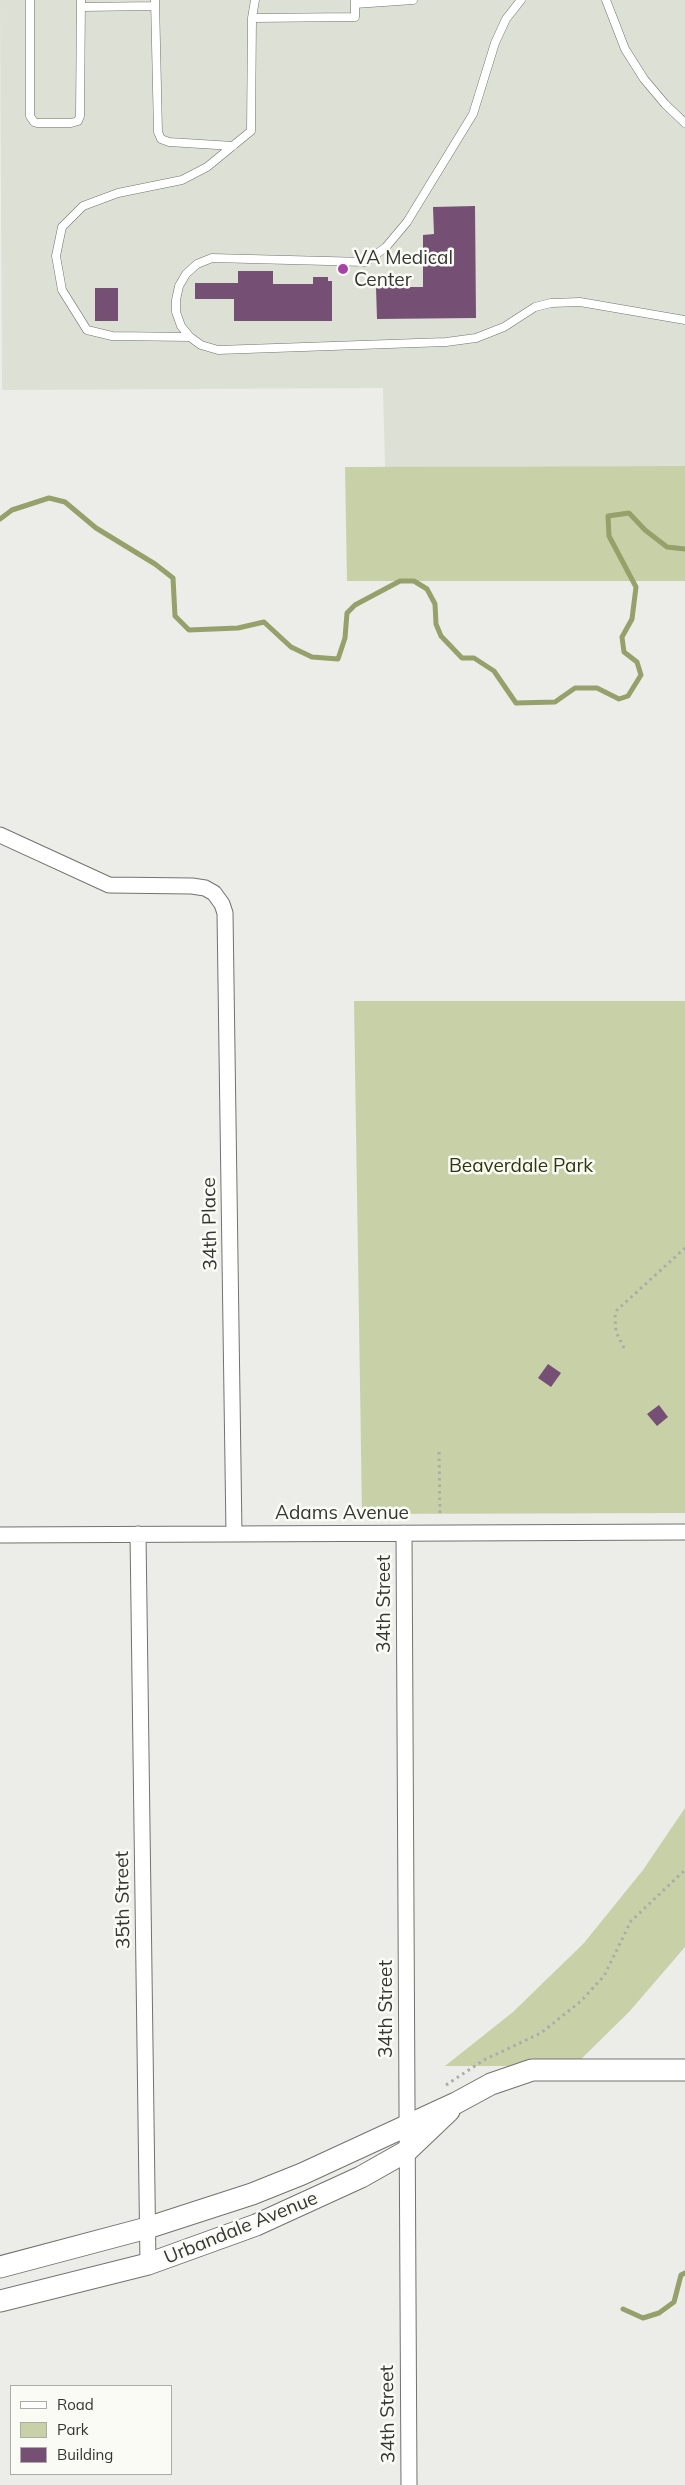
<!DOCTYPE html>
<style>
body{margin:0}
#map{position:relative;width:685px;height:2485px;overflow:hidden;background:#ecede8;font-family:Mulish,sans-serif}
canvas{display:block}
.legend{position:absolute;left:10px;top:2385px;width:162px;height:90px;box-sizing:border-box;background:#fafbf5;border:1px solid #abaca8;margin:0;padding:6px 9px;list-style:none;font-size:15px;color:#353634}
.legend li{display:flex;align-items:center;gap:10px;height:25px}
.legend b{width:25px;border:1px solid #abaca8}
</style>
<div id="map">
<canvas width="685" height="2485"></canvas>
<ul class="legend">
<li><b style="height:6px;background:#fff"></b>Road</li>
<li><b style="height:14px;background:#c8d0a8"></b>Park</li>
<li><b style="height:14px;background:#754f74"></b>Building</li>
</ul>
</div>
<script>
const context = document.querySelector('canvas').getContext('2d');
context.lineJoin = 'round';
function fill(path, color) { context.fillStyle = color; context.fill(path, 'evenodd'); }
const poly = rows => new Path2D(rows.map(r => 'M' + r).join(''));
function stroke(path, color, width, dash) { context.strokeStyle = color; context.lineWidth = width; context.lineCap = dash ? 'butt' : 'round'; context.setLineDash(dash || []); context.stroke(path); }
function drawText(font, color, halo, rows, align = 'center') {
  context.font = font + ' Mulish,sans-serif'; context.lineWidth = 5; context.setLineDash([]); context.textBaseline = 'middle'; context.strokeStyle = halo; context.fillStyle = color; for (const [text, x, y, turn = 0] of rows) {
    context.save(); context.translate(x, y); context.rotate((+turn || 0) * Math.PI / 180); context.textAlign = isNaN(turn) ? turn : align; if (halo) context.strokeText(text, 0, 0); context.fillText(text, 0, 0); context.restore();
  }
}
const built = poly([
 [0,0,685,0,685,466,385,467,383,388,2,390]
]);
const green = poly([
 [685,466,685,581,347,581,345,467],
 [354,1001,685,1001,685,1513,362,1514],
 [685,1808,685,1947,629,2012,574,2066,445,2066,513,2012,584,1943,643,1870]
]);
const stream = poly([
 [0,519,12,510,49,498,65,502,96,528,155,564,173,578,175,616,189,630,238,628,264,622,291,647,312,657,338,659,345,638,347,613,355,605,400,581,414,581,427,589,435,604,436,624,441,636,462,658,474,658,494,671,516,703,555,702,575,688,597,688,619,699,628,696,641,675,637,662,624,652,622,637,632,619,636,587,609,536,608,516,629,513,645,530,667,547,685,549],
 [623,2309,643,2318,659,2313,674,2302,681,2275,685,2273]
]);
const building = poly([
 [475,206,476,318,377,319,376,287,423,287,423,235,434,234,433,207],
 [238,271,273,271,273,284,313,284,313,277,328,277,328,281,332,281,332,321,234,321,234,299,195,299,195,283,238,283],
 [95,288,118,288,118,321,95,321],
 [548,1364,561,1373,551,1387,538,1378],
 [659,1405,668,1417,657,1426,647,1414]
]);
const path = poly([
 [624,1348,616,1332,615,1317,617,1310,685,1248],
 [439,1452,440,1517],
 [446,2085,484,2060,541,2033,581,2001,604,1976,631,1921,685,1870]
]);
const lane = poly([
 [30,0,30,116,34,122,37,123,71,123,78,121,80,116,81,0],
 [155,0,158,132,161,139,169,142,233,146],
 [521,0,506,19,495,43,473,114,407,222,386,247,366,262,212,258,197,264,186,274,179,286,176,300,176,312,181,326,190,337,201,345,218,350,446,342,476,338,504,327,535,307,551,303,580,302,685,320],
 [606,0,625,49,644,79,665,104,685,123],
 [355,4,413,0],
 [82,7,155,6],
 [252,18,255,0],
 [190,337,112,336,87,330,62,290,56,256,62,227,83,206,118,193,182,180,207,167,251,131,252,18,355,17,355,0]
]);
const street = poly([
 [0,835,109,885,192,886,205,888,214,893,222,904,225,913,234,1534],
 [404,1533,409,2485],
 [138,1534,148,2264],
 [0,1535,685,1532]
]);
const secondary = poly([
 [0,2267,147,2228,252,2194,302,2174,456,2103,491,2084,532,2070,685,2070],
 [0,2301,148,2264,256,2225,361,2177,407,2151,449,2111]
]);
const markers = [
 [343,269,6,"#a742a7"]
];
const poiNames = [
 ["VA Medical",354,258],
 ["Center",354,280]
];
const parkNames = [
 ["Beaverdale Park",521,1166]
];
const streetNames = [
 ["34th Place",210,1224,-91],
 ["Adams Avenue",342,1513],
 ["34th Street",384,1604,-90],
 ["35th Street",123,1900,-91],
 ["34th Street",386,2009,-90],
 ["Urbandale Avenue",241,2228,-22],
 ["34th Street",388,2414,-91]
];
fill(built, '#dde0d4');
fill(green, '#c8d0a8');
stroke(stream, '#96a06b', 5);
fill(building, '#754f74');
stroke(lane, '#72736e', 9);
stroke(street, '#72736e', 17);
stroke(secondary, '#72736e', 23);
stroke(path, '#abaca8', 3, [2.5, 4]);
stroke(lane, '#fff', 8);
stroke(street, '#fff', 15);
stroke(secondary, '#fff', 21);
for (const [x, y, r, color] of markers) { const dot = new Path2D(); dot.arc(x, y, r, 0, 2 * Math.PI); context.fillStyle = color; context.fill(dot); stroke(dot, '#fafbf5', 2); }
drawText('19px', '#353634', '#fafbf5', poiNames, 'left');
drawText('19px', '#30370c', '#fafbf5', parkNames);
drawText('19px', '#353634', '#fafbf5', streetNames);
</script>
